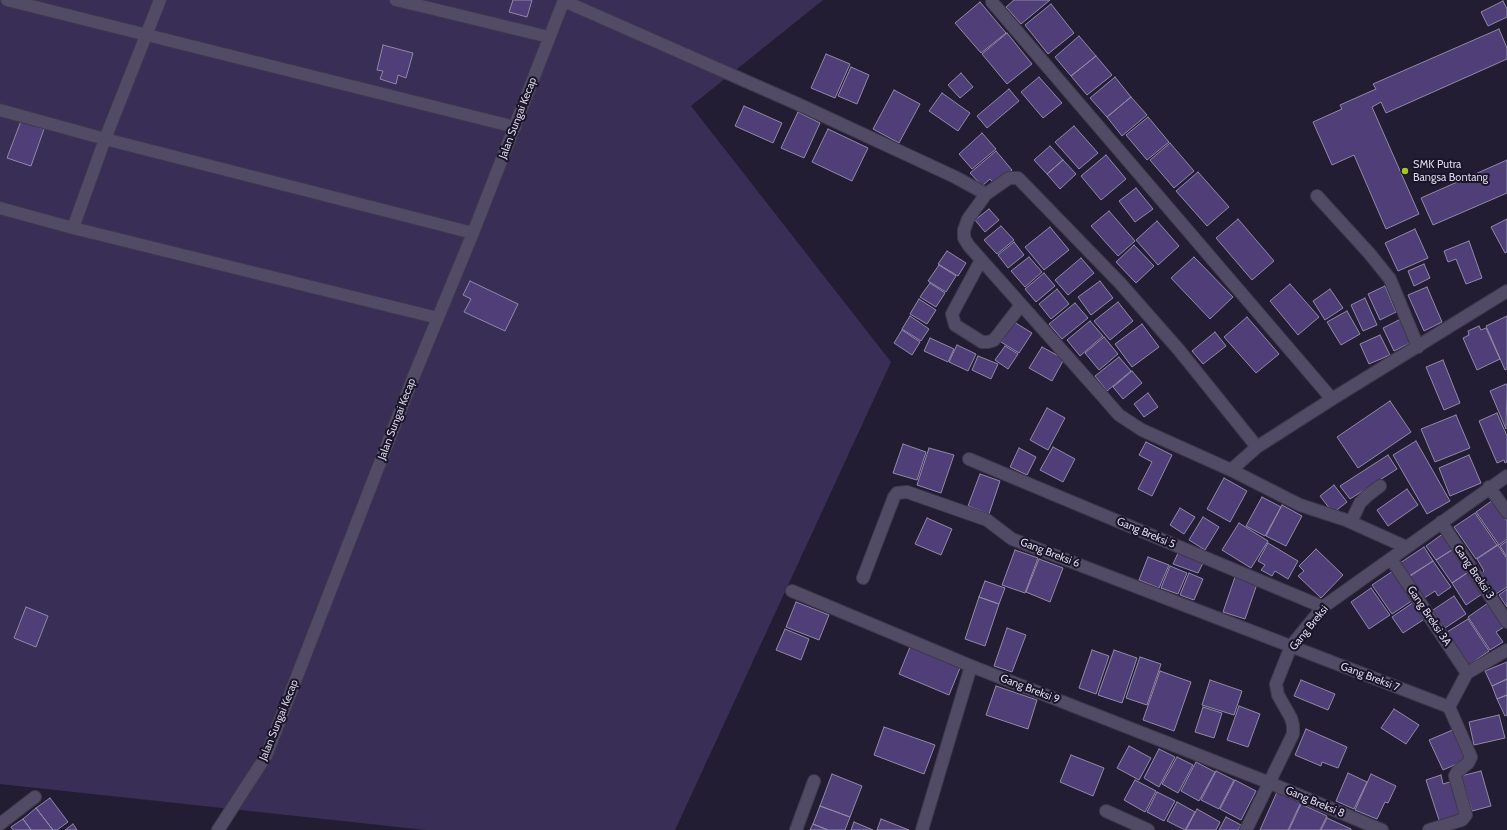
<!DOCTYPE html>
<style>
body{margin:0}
canvas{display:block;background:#231d34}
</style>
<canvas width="1507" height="830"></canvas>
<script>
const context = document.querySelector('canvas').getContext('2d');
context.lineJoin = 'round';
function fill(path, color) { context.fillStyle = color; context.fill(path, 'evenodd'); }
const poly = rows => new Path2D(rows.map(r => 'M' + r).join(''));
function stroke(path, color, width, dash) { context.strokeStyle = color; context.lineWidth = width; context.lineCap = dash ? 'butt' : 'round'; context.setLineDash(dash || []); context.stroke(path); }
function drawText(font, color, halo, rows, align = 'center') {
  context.font = font + ' Cabin,sans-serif'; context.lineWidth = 4; context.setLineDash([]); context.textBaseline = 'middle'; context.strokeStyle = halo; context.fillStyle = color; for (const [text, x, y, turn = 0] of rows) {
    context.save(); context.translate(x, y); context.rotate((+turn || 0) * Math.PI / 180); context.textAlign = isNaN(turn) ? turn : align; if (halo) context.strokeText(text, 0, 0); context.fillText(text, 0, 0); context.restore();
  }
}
const green = poly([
 [0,0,823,0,691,106,891,362,675,830,426,830,0,784]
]);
const building = poly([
 [513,0,532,0,527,17,509,12,513,0],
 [1014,0,1050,0,1021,24,1006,7,1014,0],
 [1503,1,1507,9,1507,17,1488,26,1481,12,1503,1],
 [980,2,1006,33,981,53,955,23,980,2],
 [1051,4,1074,33,1048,54,1025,25,1051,4],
 [1499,29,1507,48,1507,59,1386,113,1381,102,1372,107,1419,214,1386,229,1354,155,1332,165,1313,122,1342,109,1340,105,1376,89,1373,84,1499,29],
 [1007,33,1032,64,1007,84,982,54,1007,33],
 [1079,36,1096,56,1071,76,1055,57,1079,36],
 [383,45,413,53,406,78,398,75,396,84,380,79,383,71,377,70,383,45],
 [826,54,850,64,835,98,811,88,826,54],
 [1096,56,1112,75,1087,95,1071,76,1096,56],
 [851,67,869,75,857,104,838,96,851,67],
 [961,73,973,87,960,98,948,85,961,73],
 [1039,77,1062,103,1043,118,1021,92,1039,77],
 [1115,77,1131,97,1107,117,1090,98,1115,77],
 [1009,89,1019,101,987,128,977,116,1009,89],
 [894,90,920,104,899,143,873,129,894,90],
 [942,93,970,113,958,131,929,111,942,93],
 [1131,97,1147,115,1122,136,1107,117,1131,97],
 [744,106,782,123,773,143,735,126,744,106],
 [798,112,820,123,804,158,781,148,798,112],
 [1148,117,1169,142,1147,160,1126,135,1148,117],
 [21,121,44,129,31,166,7,158,21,121],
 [1074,126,1098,153,1079,169,1055,142,1074,126],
 [828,129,868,148,852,181,812,162,828,129],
 [982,133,996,149,972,169,959,154,982,133],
 [1170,143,1194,171,1174,188,1150,160,1170,143],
 [1050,146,1063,160,1047,174,1034,160,1050,146],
 [996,151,1012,170,995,185,990,179,982,186,970,173,996,151],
 [1106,155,1126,179,1101,200,1081,176,1106,155],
 [1063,160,1076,174,1060,189,1047,174,1063,160],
 [1507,160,1507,193,1433,225,1421,198,1507,160],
 [1198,172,1229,207,1207,226,1176,191,1198,172],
 [1136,188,1153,209,1135,222,1119,201,1136,188],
 [989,209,999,220,985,232,975,220,989,209],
 [1109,211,1135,241,1118,256,1091,226,1109,211],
 [1238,219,1274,261,1252,280,1216,238,1238,219],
 [1507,219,1507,252,1505,253,1491,227,1507,219],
 [1157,221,1179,246,1158,265,1136,240,1157,221],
 [1001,226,1014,240,997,254,984,240,1001,226],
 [1050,227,1069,250,1044,270,1025,247,1050,227],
 [1415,229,1428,258,1398,271,1385,243,1415,229],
 [1469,241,1482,278,1466,284,1456,259,1448,262,1444,251,1469,241],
 [1014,242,1024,255,1008,268,998,255,1014,242],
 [1134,245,1154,266,1136,283,1116,262,1134,245],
 [947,251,966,263,958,276,938,264,947,251],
 [1029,257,1042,272,1025,287,1011,271,1029,257],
 [1194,257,1233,297,1210,319,1171,278,1194,257],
 [1081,258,1094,273,1068,295,1055,280,1081,258],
 [1424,264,1430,278,1414,286,1408,271,1424,264],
 [939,265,956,276,946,292,928,281,939,265],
 [1044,273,1055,286,1036,302,1025,289,1044,273],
 [470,281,518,304,505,331,464,312,471,299,463,295,470,281],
 [1100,281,1113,298,1091,315,1078,297,1100,281],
 [930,283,945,293,936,307,920,297,930,283],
 [1290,284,1319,317,1298,335,1270,301,1290,284],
 [1385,286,1396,312,1380,320,1368,294,1385,286],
 [1427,287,1442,322,1424,331,1408,295,1427,287],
 [1057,289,1069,304,1051,319,1039,304,1057,289],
 [1330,289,1343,308,1325,320,1313,301,1330,289],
 [1365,298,1377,325,1363,331,1351,305,1365,298],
 [919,299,936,310,927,324,910,314,919,299],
 [1118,302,1133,321,1110,340,1094,321,1118,302],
 [1075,303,1088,318,1062,339,1049,324,1075,303],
 [1347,311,1360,334,1341,345,1327,322,1347,311],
 [910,316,929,329,921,341,902,329,910,316],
 [1507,316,1507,369,1505,370,1486,326,1507,316],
 [1247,317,1279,354,1256,373,1224,337,1247,317],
 [1401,319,1412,342,1394,351,1383,328,1401,319],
 [1090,321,1103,336,1080,356,1067,340,1090,321],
 [1014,322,1032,333,1019,353,1001,342,1014,322],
 [1142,324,1159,347,1132,367,1115,344,1142,324],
 [1479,326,1481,330,1486,328,1500,359,1477,370,1463,338,1469,335,1468,331,1479,326],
 [902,330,920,342,912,355,894,343,902,330],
 [1215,332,1226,346,1203,364,1192,351,1215,332],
 [1380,335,1390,355,1369,364,1360,344,1380,335],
 [1104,337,1118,354,1099,370,1085,353,1104,337],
 [930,338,954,349,948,362,924,351,930,338],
 [957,345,976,354,968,371,949,362,957,345],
 [1005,346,1018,354,1008,369,995,360,1005,346],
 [1042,347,1064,359,1052,381,1029,368,1042,347],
 [978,356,998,364,991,379,972,370,978,356],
 [1119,357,1131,371,1107,391,1095,376,1119,357],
 [1443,360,1460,403,1444,410,1426,367,1443,360],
 [1132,371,1142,383,1123,399,1113,387,1132,371],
 [1506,384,1507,387,1506,429,1490,391,1506,384],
 [1148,393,1158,407,1144,417,1134,404,1148,393],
 [1390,401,1411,432,1358,468,1337,437,1390,401],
 [1047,408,1065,418,1048,450,1030,440,1047,408],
 [1497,413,1507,436,1507,462,1505,463,1504,460,1497,463,1479,421,1497,413],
 [1456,415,1470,448,1435,462,1421,429,1456,415],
 [1416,441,1450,501,1427,514,1393,455,1416,441],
 [1146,442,1172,455,1152,496,1138,489,1152,462,1139,455,1146,442],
 [903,444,926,452,917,480,893,473,903,444],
 [1053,447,1075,459,1063,482,1040,470,1053,447],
 [929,448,954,455,941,493,917,485,929,448],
 [1019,448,1036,457,1027,475,1010,467,1019,448],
 [1388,455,1397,469,1350,499,1340,486,1388,455],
 [1469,455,1481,483,1450,496,1439,468,1469,455],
 [980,474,1000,481,989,514,968,506,980,474],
 [1224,478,1247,491,1230,522,1207,509,1224,478],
 [1334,485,1347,502,1333,513,1320,496,1334,485],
 [1407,489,1418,505,1388,526,1377,510,1407,489],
 [1262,497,1281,507,1265,536,1246,526,1262,497],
 [1493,500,1507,521,1507,539,1499,545,1476,512,1493,500],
 [1282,505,1302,516,1286,546,1266,536,1282,505],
 [1180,508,1195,517,1184,534,1170,525,1180,508],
 [1475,513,1497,545,1476,559,1454,527,1475,513],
 [1203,517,1219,527,1205,550,1189,540,1203,517],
 [927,518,952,529,941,555,915,544,927,518],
 [1239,523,1268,541,1251,568,1222,550,1239,523],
 [1444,533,1455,548,1436,560,1426,546,1444,533],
 [1507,541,1507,557,1500,546,1507,541],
 [1268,543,1298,561,1288,579,1275,571,1272,576,1261,570,1265,565,1258,561,1268,543],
 [1498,545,1507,559,1507,587,1496,594,1482,573,1484,571,1477,559,1498,545],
 [1424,547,1433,561,1409,576,1400,563,1424,547],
 [1455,548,1470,571,1452,583,1436,560,1455,548],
 [1316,549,1343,575,1321,598,1298,576,1304,571,1299,566,1316,549],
 [1015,550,1038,558,1025,593,1002,585,1015,550],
 [1179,551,1204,561,1198,573,1173,564,1179,551],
 [1148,557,1169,565,1159,588,1139,580,1148,557],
 [1039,559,1063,568,1050,602,1026,592,1039,559],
 [1433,561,1451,587,1438,596,1435,591,1421,600,1406,579,1433,561],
 [1170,566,1187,573,1178,594,1161,588,1170,566],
 [1393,571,1413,600,1392,614,1372,585,1393,571],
 [1470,571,1485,592,1466,605,1452,583,1470,571],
 [1189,573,1203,579,1194,600,1180,595,1189,573],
 [1235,577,1257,584,1245,619,1223,612,1235,577],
 [985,581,1005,588,999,604,979,597,985,581],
 [1371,588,1390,615,1369,629,1351,602,1371,588],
 [1507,589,1507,607,1499,595,1507,589],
 [1454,596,1466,614,1445,628,1433,610,1454,596],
 [979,597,999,604,985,646,965,639,979,597],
 [796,602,829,615,819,640,786,627,796,602],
 [1414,602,1426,618,1403,633,1392,617,1414,602],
 [1488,603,1504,627,1496,632,1503,642,1490,650,1468,617,1488,603],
 [26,607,48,616,36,647,14,638,26,607],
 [1468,619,1489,651,1469,665,1447,632,1468,619],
 [1007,628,1026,635,1012,672,994,666,1007,628],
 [785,629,809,639,801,660,776,650,785,629],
 [910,647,960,668,949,695,899,674,910,647],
 [1092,650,1109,656,1096,694,1079,688,1092,650],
 [1114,650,1137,658,1122,703,1098,695,1114,650],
 [1140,657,1161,664,1147,705,1126,698,1140,657],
 [1507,662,1507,679,1492,686,1485,671,1507,662],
 [1160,671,1191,682,1174,731,1143,720,1160,671],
 [1507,679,1507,695,1497,699,1492,686,1507,679],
 [1210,680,1242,691,1234,715,1202,705,1210,680],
 [1301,680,1335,694,1328,710,1294,696,1301,680],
 [996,686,1037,700,1028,729,986,715,996,686],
 [1507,695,1507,715,1505,716,1497,699,1507,695],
 [1239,706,1260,714,1248,747,1227,740,1239,706],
 [1203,707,1222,713,1214,738,1195,732,1203,707],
 [1394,709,1419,725,1406,744,1381,728,1394,709],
 [1499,715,1505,738,1474,745,1469,722,1499,715],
 [884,727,935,745,924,774,874,755,884,727],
 [1306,729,1347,747,1338,768,1322,762,1321,766,1295,755,1306,729],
 [1455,729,1468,759,1443,770,1429,740,1455,729],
 [1129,746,1151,758,1139,780,1117,768,1129,746],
 [1159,749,1175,757,1159,787,1144,778,1159,749],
 [1071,755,1104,768,1093,796,1060,782,1071,755],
 [1177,757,1193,765,1178,793,1162,784,1177,757],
 [1196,762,1215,772,1199,801,1181,791,1196,762],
 [1216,771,1234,780,1219,809,1201,800,1216,771],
 [1481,771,1491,806,1472,811,1461,776,1481,771],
 [1348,773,1367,782,1354,809,1336,801,1348,773],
 [832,774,862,786,850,817,820,806,832,774],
 [1371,774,1396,786,1388,803,1385,802,1377,819,1355,810,1371,774],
 [1441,775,1443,784,1453,781,1464,815,1440,823,1426,780,1441,775],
 [1135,780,1156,791,1145,812,1124,800,1135,780],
 [1235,780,1256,791,1241,820,1220,809,1235,780],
 [1157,792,1175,801,1164,821,1147,812,1157,792],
 [1277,792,1301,802,1288,830,1260,830,1277,792],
 [50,798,68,822,57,830,53,830,36,808,50,798],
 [1177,802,1195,812,1185,830,1167,821,1177,802],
 [1301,804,1327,816,1320,830,1289,830,1301,804],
 [820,806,850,817,845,830,828,830,813,824,820,806],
 [36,808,53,830,31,830,23,819,36,808],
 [1197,809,1220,822,1216,830,1186,830,1197,809],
 [1226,817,1241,825,1238,830,1219,830,1226,817],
 [1327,818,1351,829,1351,830,1321,830,1327,818],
 [23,819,31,830,13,830,11,827,23,819],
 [881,819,909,830,877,830,881,819],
 [854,822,873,830,851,830,854,822],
 [73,824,77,830,65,830,73,824],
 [813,824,828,830,810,830,813,824]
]);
const street = poly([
 [7,0,515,127],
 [396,0,549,37],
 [564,1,800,105,955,177,986,194],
 [992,2,1332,399],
 [0,110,105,139,473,233],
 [1317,196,1369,253,1390,279,1418,347],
 [0,208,73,228,438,318],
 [73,228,105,139,160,0],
 [981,260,952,314,955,325,982,342,988,342,994,340,1021,305],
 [969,459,1323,607],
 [1231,470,1142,430,1119,415,1098,391,969,246,964,238,964,230,968,219,986,194,1009,178,1018,178,1120,283,1179,350,1257,447],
 [1489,487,1507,512],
 [1351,522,1360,503,1367,496,1380,486],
 [1441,522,1507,622],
 [1406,547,1346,520,1300,505,1231,470,1257,447,1332,399,1507,291],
 [1391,559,1467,673],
 [863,578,894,497,897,493,907,492,987,520,1012,539,1449,707],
 [792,591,971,666,1270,783,1382,830],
 [1449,707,1467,673,1507,650],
 [1106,811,1148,830],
 [0,824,35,797],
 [218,830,266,756,413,378,473,233,564,0],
 [796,830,814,781],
 [922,830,971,666],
 [1246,830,1293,734,1293,725,1291,718,1278,695,1276,684,1291,646,1323,607,1507,476],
 [1429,830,1462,820,1466,815,1455,776,1457,772,1468,763,1471,757,1449,707]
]);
const markers = [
 [1405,171,4,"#a6c820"]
];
const streetNames = [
 ["Jalan Sungai Kecap",518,118,-69],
 ["Jalan Sungai Kecap",397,419,-69],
 ["Gang Breksi 5",1146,533,23],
 ["Gang Breksi 6",1050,553,21],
 ["Gang Breksi 3",1474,572,56],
 ["Gang Breksi 3A",1429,616,56],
 ["Gang Breksi",1309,628,-51],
 ["Gang Breksi 7",1370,677,21],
 ["Gang Breksi 9",1030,689,21],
 ["Jalan Sungai Kecap",279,720,-68],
 ["Gang Breksi 8",1315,802,23]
];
const poiNames = [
 ["SMK Putra",1413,165],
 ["Bangsa Bontang",1413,178]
];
fill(green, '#392e56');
fill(building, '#4f3e78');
stroke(building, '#9089a6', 1);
stroke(street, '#3e394c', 14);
stroke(street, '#514b65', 12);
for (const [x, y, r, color] of markers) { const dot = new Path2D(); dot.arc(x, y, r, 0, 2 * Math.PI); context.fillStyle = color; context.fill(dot); stroke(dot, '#1a142a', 1.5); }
drawText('11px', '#d9d6e6', '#1a142a', streetNames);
drawText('11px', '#d9d6e6', '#1a142a', poiNames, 'left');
</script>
